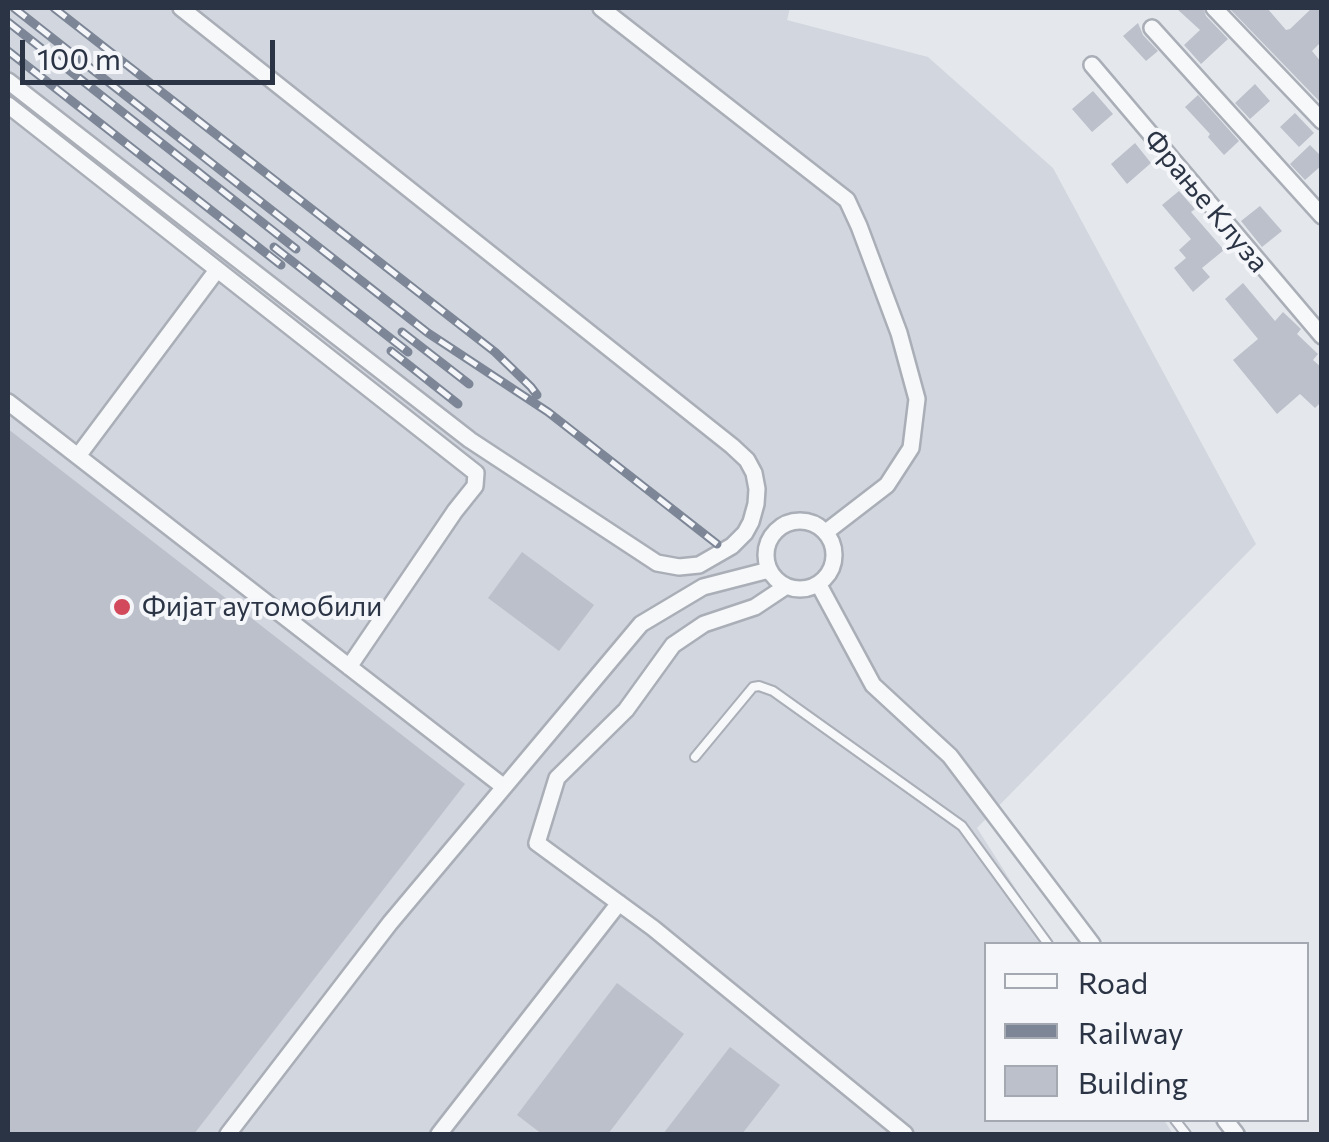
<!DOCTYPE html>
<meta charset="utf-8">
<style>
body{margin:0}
#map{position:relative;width:1329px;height:1142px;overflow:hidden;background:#e4e7ec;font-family:Commissioner,sans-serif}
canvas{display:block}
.frame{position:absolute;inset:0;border:10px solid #2b3445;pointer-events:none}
.legend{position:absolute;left:984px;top:942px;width:325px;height:180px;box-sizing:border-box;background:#f4f6f9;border:2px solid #a4a8b1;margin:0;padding:12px 18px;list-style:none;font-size:30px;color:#2b3445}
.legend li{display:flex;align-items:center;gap:20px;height:50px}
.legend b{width:50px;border:2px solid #a4a8b1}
.scale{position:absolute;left:20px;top:40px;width:255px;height:45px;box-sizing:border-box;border:5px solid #2b3445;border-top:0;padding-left:12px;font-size:30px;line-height:35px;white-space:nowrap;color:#2b3445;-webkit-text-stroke:8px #f4f6f9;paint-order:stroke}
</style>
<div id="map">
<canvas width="1329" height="1142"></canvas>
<div class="frame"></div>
<ul class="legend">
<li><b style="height:12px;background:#f7f8fa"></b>Road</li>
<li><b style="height:12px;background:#7d8696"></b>Railway</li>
<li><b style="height:28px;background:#bbc0ca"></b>Building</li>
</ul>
<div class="scale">100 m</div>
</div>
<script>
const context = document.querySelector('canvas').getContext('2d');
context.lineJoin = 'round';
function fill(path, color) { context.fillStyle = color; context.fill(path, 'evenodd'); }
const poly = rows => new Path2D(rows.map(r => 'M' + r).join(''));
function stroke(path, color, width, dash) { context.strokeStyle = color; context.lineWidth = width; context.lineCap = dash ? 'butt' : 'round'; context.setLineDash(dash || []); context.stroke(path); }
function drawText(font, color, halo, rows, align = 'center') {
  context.font = font + ' Commissioner,sans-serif'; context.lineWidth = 8; context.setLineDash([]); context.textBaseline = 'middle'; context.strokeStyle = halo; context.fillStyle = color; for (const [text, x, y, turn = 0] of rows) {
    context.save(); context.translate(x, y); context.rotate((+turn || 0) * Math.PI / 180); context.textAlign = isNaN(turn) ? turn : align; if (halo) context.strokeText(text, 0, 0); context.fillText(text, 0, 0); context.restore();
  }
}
const built = poly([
 [8,8,790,8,787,20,928,57,1053,168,1256,544,977,828,1051,944,986,944,986,1120,1164,1120,1173,1134,8,1134]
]);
const building = poly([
 [1176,8,1203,8,1206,16,1228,39,1201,64,1184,45,1200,30],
 [1229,8,1267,8,1286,30,1290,29,1312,8,1322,8,1322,41,1312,51,1322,63,1322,104],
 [1138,23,1143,35,1158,51,1146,61,1123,36],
 [1255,84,1270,101,1250,119,1235,103],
 [1093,91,1113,114,1092,132,1072,109],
 [1198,95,1239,141,1224,155,1208,137,1210,134,1185,107],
 [1295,113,1314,133,1299,147,1280,127],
 [1135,143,1151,163,1127,184,1111,164],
 [1310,145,1322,157,1322,165,1305,180,1290,164],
 [1179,191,1195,209,1191,212,1224,250,1202,268,1210,277,1193,292,1174,268,1186,258,1179,250,1191,239,1162,205],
 [1260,206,1282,231,1262,247,1241,221],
 [1243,283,1275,321,1283,312,1301,329,1297,334,1318,354,1313,360,1322,368,1322,401,1315,408,1300,394,1277,414,1233,360,1258,339,1225,299],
 [8,429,465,784,194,1134,8,1134],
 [522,552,594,605,559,651,488,598],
 [617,983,684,1034,608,1134,542,1134,517,1115],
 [730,1047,780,1085,742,1134,663,1134]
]);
const lane = poly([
 [695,757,753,687,759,686,773,691,962,826,1048,944],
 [1175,1120,1186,1134]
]);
const street = poly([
 [601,8,847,200,859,226,899,333,917,399,911,448,887,485,826,532],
 [1214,8,1322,121],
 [1152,28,1322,216],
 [1092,65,1322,336],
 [8,81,470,440,657,563,679,567,699,565,732,546,745,533,751,522,756,504,757,489,754,473,747,460,732,446,181,8],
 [8,105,476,473,475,486,455,511,349,667],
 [8,402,504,787],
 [78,456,217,270],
 '766 555a34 34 0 1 1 68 0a34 34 0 1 1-68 0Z',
 [819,585,873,685,950,756,1092,944],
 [785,587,755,607,704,624,673,645,626,710,557,778,537,843,653,928,905,1134],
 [1225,1120,1236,1134],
 [228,1134,390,923,641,624,703,587,769,570],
 [439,1134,619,903]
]);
const rail = poly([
 [14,8,428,333,548,412,717,544],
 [54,8,495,352,531,387,537,395],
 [8,22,296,249],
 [8,51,281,265],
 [274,247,408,352],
 [402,332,469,384],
 [391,351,458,404]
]);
const markers = [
 [122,607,10,"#d1495b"]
];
const streetNames = [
 ["Фрање Клуза",1206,201,50]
];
const poiNames = [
 ["Фијат аутомобили",142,607]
];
fill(built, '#d2d6de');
fill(building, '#bbc0ca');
stroke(lane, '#a9aeb7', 12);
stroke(street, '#a9aeb7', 20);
stroke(lane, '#f7f8fa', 8);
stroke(street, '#f7f8fa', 15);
stroke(rail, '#7d8696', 9);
stroke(rail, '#f4f6f9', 5, [15]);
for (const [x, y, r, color] of markers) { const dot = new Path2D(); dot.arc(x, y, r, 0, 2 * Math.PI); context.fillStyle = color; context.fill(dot); stroke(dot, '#f4f6f9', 4); }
drawText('28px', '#2b3445', '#f4f6f9', streetNames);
drawText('28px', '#2b3445', '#f4f6f9', poiNames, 'left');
</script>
